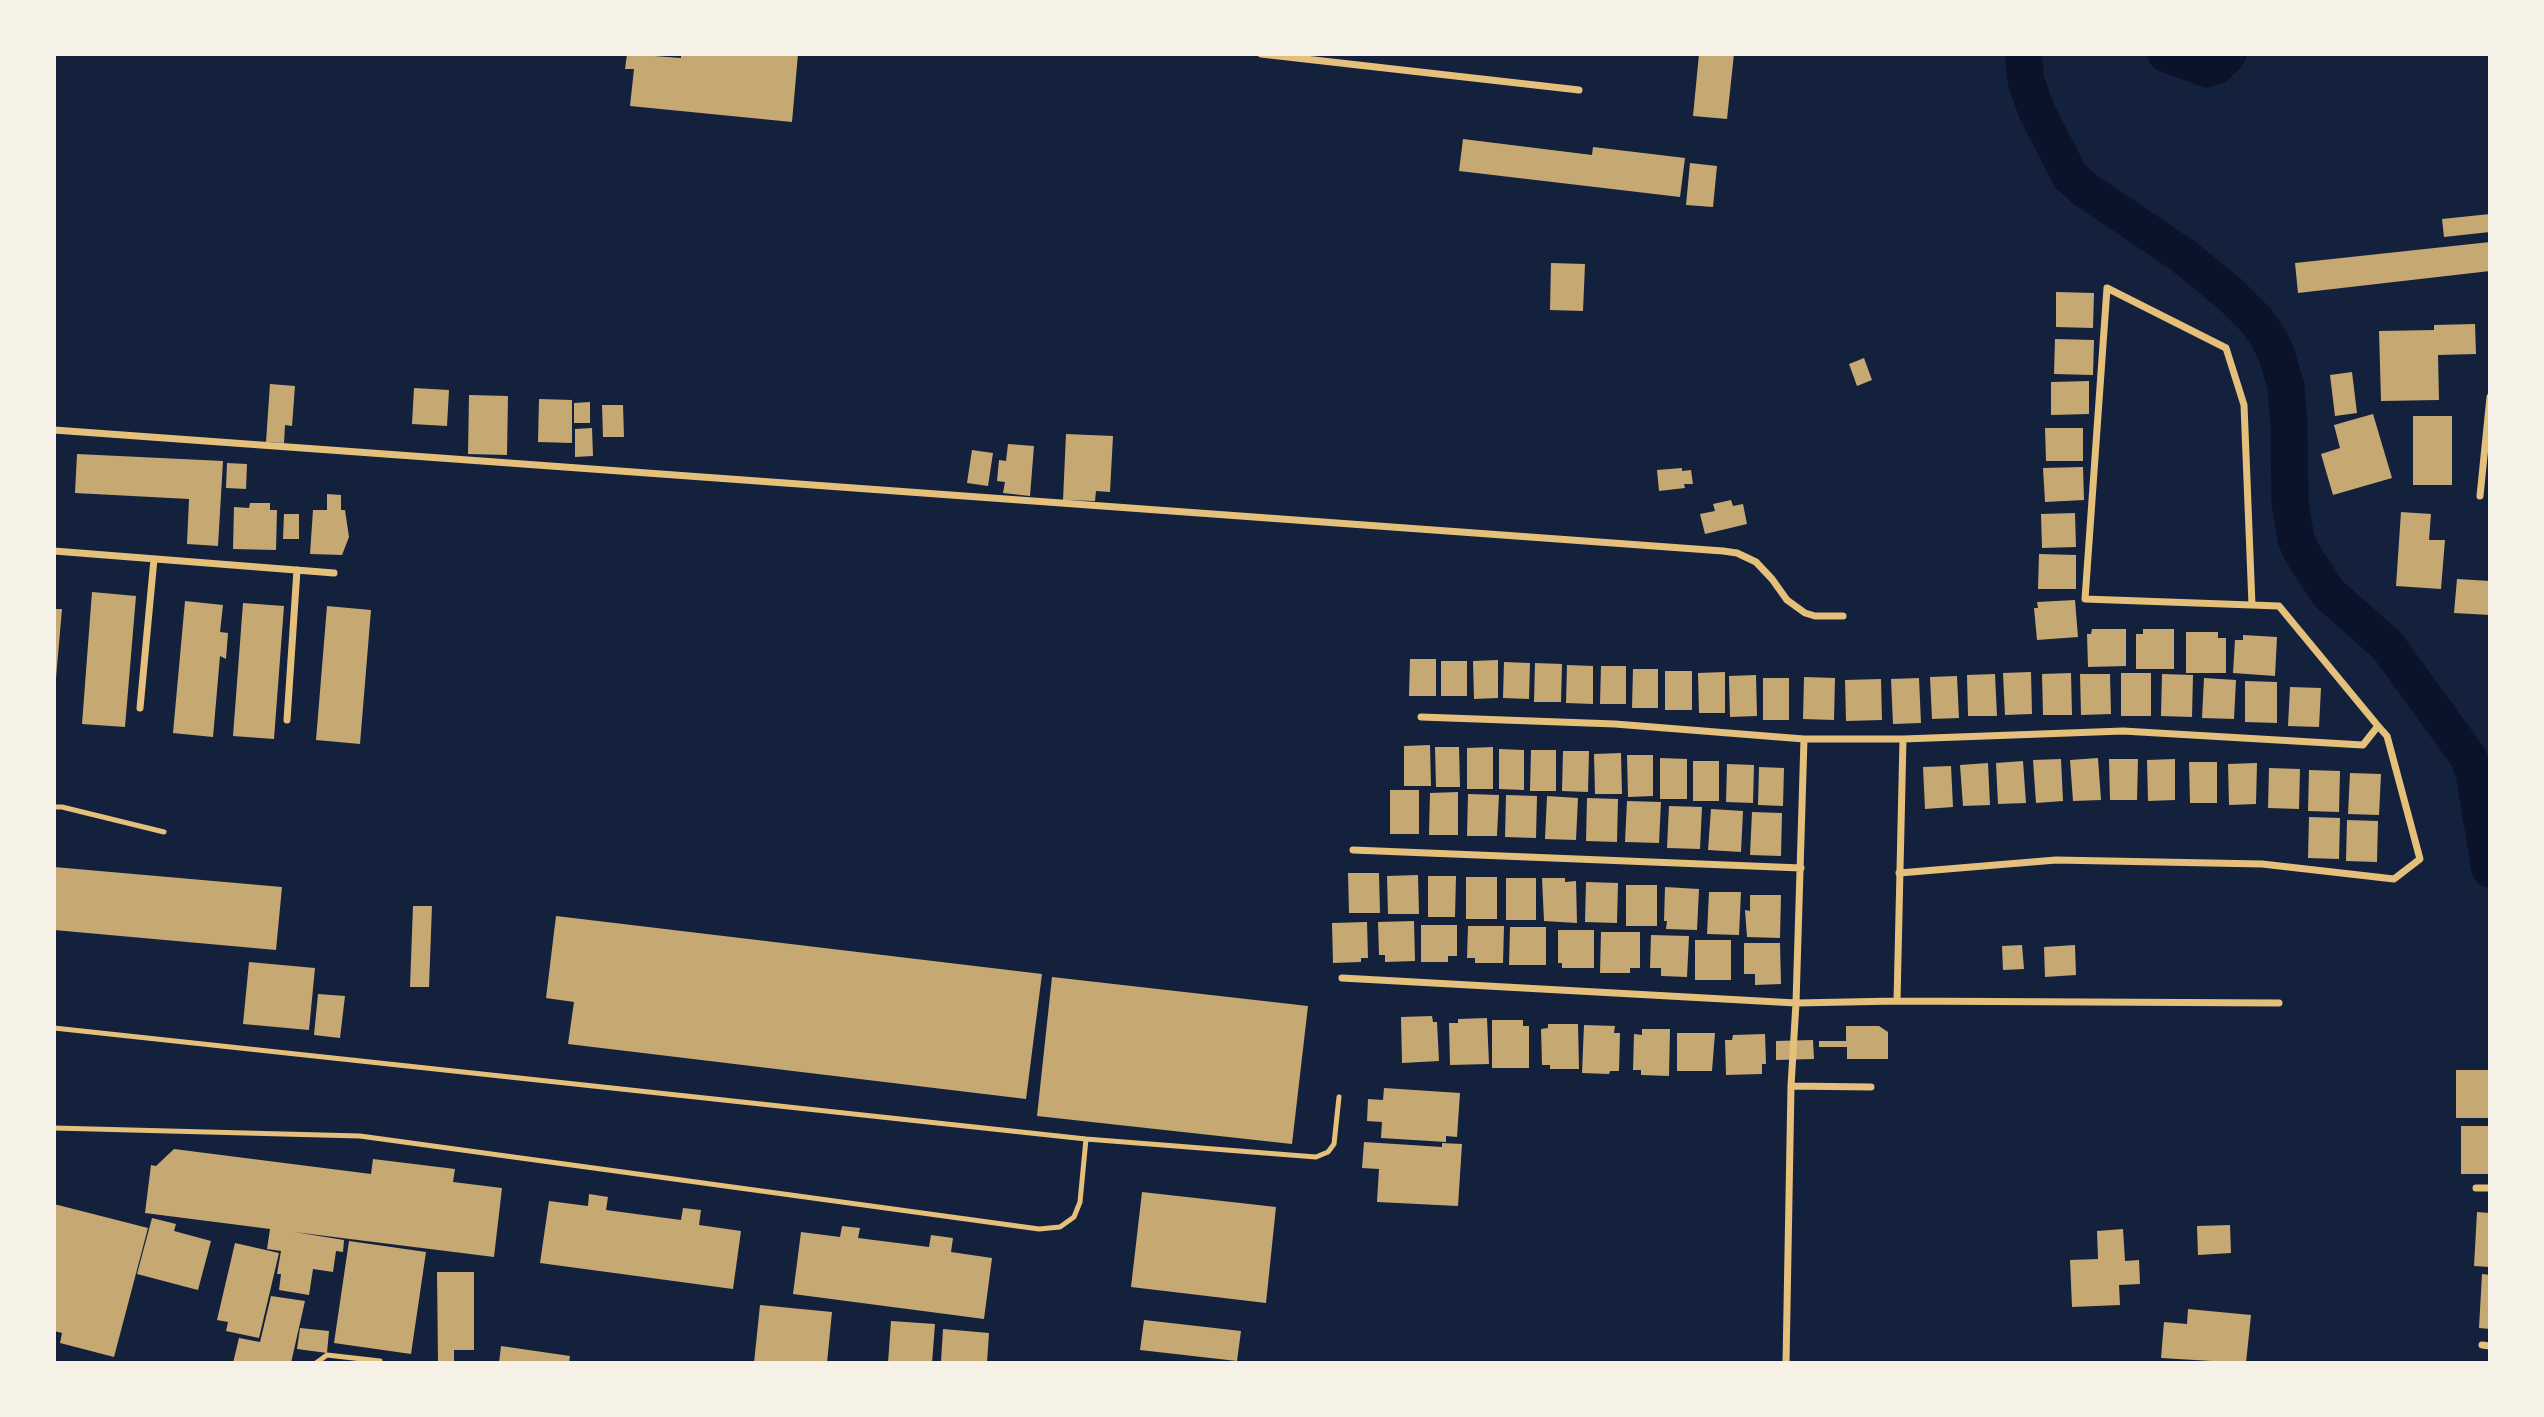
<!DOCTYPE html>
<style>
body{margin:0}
#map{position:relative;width:2544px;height:1417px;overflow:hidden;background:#14213d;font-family:Signika,sans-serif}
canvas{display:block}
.frame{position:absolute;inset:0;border:56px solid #f6f1e7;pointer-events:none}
</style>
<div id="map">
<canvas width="2544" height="1417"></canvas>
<div class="frame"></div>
</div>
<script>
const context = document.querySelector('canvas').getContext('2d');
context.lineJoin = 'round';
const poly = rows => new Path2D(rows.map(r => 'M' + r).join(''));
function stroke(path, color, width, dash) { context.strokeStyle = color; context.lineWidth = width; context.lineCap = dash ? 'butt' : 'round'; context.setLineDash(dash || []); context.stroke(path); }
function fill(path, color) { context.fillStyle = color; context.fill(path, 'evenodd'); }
const river = poly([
 [2023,54,2026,81,2037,112,2070,176,2083,188,2182,255,2229,293,2256,320,2268,337,2276,353,2286,386,2289,425,2290,502,2296,539,2301,551,2328,593,2387,645,2469,758,2474,773,2490,869],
 [2166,54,2207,69,2216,66,2228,54]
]);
const building = poly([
 [627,54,681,58,681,54,798,54,792,122,630,106,634,69,625,69],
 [1699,54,1734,54,1727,119,1693,116],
 [1463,139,1592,155,1593,147,1685,158,1680,197,1459,171],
 [1690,163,1717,166,1713,207,1686,205],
 [2490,214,2490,232,2444,237,2442,219],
 [2490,242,2490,271,2298,293,2295,263],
 [1551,263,1585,264,1583,311,1550,310],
 [2056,292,2094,293,2093,328,2056,327],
 [2475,324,2476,354,2438,355,2439,400,2381,401,2379,331,2434,330,2434,325],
 [2055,339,2094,340,2093,375,2054,374],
 [1864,358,1872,380,1857,386,1849,364],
 [2352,372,2357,413,2335,416,2330,375],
 [2089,381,2089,414,2051,415,2051,382],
 [270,384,295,386,292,426,285,425,284,443,266,442],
 [414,388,449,390,447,426,412,424],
 [469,395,508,396,507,455,468,454],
 [539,399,572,400,572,443,538,442],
 [590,402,590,423,574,423,574,403],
 [602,405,623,405,624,437,603,437],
 [2373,414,2392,478,2333,495,2321,454,2340,448,2334,425],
 [2413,416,2452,416,2452,485,2413,485],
 [592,428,593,456,575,457,575,429],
 [2045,428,2083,428,2083,461,2046,461],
 [1066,434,1113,436,1110,492,1096,491,1095,501,1063,500],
 [1008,444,1034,446,1030,496,1003,493,1005,482,997,481,999,460,1006,461],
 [972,450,993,453,988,486,967,483],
 [77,454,223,461,218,546,187,544,189,499,75,493],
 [227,463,247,464,246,489,226,488],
 [2083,467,2084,500,2045,502,2043,468],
 [1682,468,1682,471,1691,470,1693,484,1684,484,1685,488,1659,491,1657,470],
 [327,494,341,495,341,510,345,510,349,537,342,555,310,554,313,510,327,510],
 [1731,500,1733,506,1743,504,1747,524,1705,534,1700,514,1715,511,1713,504],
 [250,503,270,503,270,510,277,510,276,550,233,549,234,507,249,508],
 [2401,512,2431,514,2429,540,2445,540,2441,589,2396,586],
 [2075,513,2076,547,2042,548,2041,514],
 [284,514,299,514,299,539,283,539],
 [2039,554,2076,555,2076,589,2038,589],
 [2457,579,2490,581,2490,615,2454,613],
 [92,592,136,596,125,727,82,724],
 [2075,600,2078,637,2037,640,2034,608,2038,608,2037,602],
 [185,601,223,605,220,632,228,633,226,659,220,656,213,737,173,733],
 [243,603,284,606,274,739,233,736],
 [327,606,371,610,360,744,316,740],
 [54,609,62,609,56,678,54,678],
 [2092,629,2126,629,2126,666,2088,667,2087,634,2091,634],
 [2143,629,2174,629,2174,669,2136,669,2136,634,2143,634],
 [2186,632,2218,632,2218,638,2226,638,2226,673,2186,673],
 [2243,635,2277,637,2275,676,2233,673,2235,640,2243,640],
 [1410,659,1436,659,1436,696,1409,696],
 [1498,660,1498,698,1474,699,1473,661],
 [1441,661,1467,661,1467,696,1441,696],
 [1504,662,1530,663,1529,699,1503,698],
 [1535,663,1562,664,1561,702,1534,702],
 [1567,665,1593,666,1593,704,1566,703],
 [1601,666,1626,666,1626,704,1600,704],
 [1633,669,1658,669,1658,708,1632,708],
 [1665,671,1692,671,1692,710,1665,710],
 [1725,672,1725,713,1699,713,1698,673],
 [2031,672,2032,714,2005,715,2003,673],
 [2071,673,2072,715,2043,715,2042,674],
 [2121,673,2151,673,2151,716,2121,716],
 [1995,674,1997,716,1968,716,1967,675],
 [2080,674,2110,674,2111,714,2081,715],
 [2162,674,2193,675,2192,717,2161,716],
 [1756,675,1757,716,1730,717,1729,676],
 [1957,676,1959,718,1932,719,1930,677],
 [1804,677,1835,678,1834,720,1803,719],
 [1763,678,1789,678,1789,720,1763,720],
 [1919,678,1921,723,1893,724,1891,679],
 [2204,678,2236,680,2234,719,2202,718],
 [1881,679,1882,720,1846,721,1845,680],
 [2245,681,2277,682,2277,723,2245,722],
 [2290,687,2321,688,2319,727,2288,726],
 [1430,745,1431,786,1404,786,1404,746],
 [1435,747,1459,747,1460,787,1436,787],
 [1493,747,1493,789,1467,789,1467,748],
 [1499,749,1524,750,1524,790,1499,789],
 [1531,750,1556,750,1556,791,1530,791],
 [1563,751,1589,751,1588,792,1562,791],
 [1621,753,1622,794,1595,794,1594,754],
 [1627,755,1653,755,1653,796,1628,797],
 [1660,758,1687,759,1687,799,1660,799],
 [2098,758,2101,800,2073,801,2070,760],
 [2061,759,2063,801,2036,803,2033,760],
 [2109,759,2138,759,2137,800,2110,800],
 [2175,759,2175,800,2148,801,2147,760],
 [1693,761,1719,761,1719,801,1693,801],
 [2023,761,2026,803,1998,804,1996,763],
 [2189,762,2217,762,2217,803,2190,803],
 [1988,763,1990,805,1963,806,1960,765],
 [2257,763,2256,804,2229,805,2228,764],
 [1727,764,1754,765,1753,803,1726,802],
 [1951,766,1953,807,1925,809,1923,767],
 [1759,767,1784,768,1783,806,1758,805],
 [2269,768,2300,769,2299,809,2268,808],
 [2309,770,2340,771,2339,812,2308,811],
 [2350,773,2381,774,2379,815,2348,814],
 [1390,790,1419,790,1419,834,1390,834],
 [1458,792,1458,835,1429,835,1430,793],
 [1468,794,1499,795,1497,836,1467,836],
 [1506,795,1537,796,1536,838,1505,837],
 [1547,796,1578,798,1576,840,1545,839],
 [1587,798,1618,799,1617,842,1586,841],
 [1627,801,1661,802,1659,843,1625,842],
 [1669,806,1702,807,1700,849,1667,848],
 [1711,809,1743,811,1741,852,1708,850],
 [1752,812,1782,813,1781,856,1750,855],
 [2309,817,2340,818,2339,859,2308,858],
 [2347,820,2378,821,2377,862,2346,861],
 [54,867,282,887,276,950,54,930],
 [1348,873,1379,873,1380,913,1349,913],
 [1418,875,1419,914,1388,914,1387,876],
 [1428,876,1456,876,1455,917,1428,917],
 [1466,877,1497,877,1497,919,1466,919],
 [1506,878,1536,878,1536,920,1506,920],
 [1542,878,1565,878,1565,882,1576,881,1577,923,1544,921],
 [1586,882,1618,883,1617,923,1585,922],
 [1626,885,1657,885,1657,926,1626,926],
 [1665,887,1699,889,1697,930,1666,929,1667,921,1664,921],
 [1709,892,1741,892,1739,935,1707,934],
 [1750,895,1781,895,1780,938,1747,937,1745,910,1750,911],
 [413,906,432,906,429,987,410,987],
 [556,916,1042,974,1026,1099,568,1044,574,1002,546,998],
 [1414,921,1415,961,1385,962,1385,955,1379,955,1378,922],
 [1367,922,1368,958,1361,958,1361,962,1333,963,1332,923],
 [1421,925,1457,925,1457,956,1448,956,1448,962,1421,962],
 [1468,926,1504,926,1503,963,1475,963,1475,958,1467,958],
 [1510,927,1546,927,1546,965,1509,965],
 [1558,930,1594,930,1594,968,1562,968,1562,963,1558,963],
 [1601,932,1640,932,1640,968,1630,968,1630,973,1600,973],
 [1651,935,1689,936,1687,977,1661,976,1661,968,1650,968],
 [1695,940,1731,940,1731,980,1695,980],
 [1744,943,1780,943,1781,984,1755,985,1755,974,1744,974],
 [2022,945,2024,969,2003,970,2002,946],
 [2075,945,2076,975,2045,977,2044,947],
 [249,962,315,968,309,1030,243,1024],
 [1052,977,1308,1006,1292,1144,1037,1116],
 [318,994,345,996,340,1038,314,1035],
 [1432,1016,1433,1022,1437,1022,1439,1061,1402,1063,1401,1017],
 [1487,1018,1489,1064,1450,1065,1449,1023,1458,1023,1458,1019],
 [1492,1020,1523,1020,1523,1026,1529,1026,1529,1068,1492,1068],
 [1548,1024,1578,1024,1579,1069,1550,1069,1550,1065,1542,1065,1541,1029,1548,1028],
 [1584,1025,1615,1026,1614,1033,1620,1033,1619,1071,1610,1071,1609,1074,1582,1073],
 [1846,1026,1879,1026,1888,1032,1888,1059,1847,1059,1847,1047,1819,1047,1819,1041,1846,1041],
 [1642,1029,1670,1029,1669,1076,1641,1075,1641,1070,1633,1070,1634,1034,1642,1035],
 [1677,1033,1715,1033,1712,1071,1677,1071],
 [1765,1034,1766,1064,1762,1064,1762,1074,1726,1075,1725,1040,1732,1040,1733,1035],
 [1813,1040,1814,1059,1776,1060,1776,1041],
 [2456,1070,2490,1070,2490,1118,2456,1118],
 [1384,1088,1460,1093,1457,1137,1446,1136,1446,1142,1381,1138,1382,1122,1367,1121,1368,1099,1383,1100],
 [2461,1126,2490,1126,2490,1174,2461,1174],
 [1364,1142,1442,1147,1442,1143,1462,1144,1458,1206,1377,1202,1379,1169,1362,1168],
 [174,1149,371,1174,373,1159,455,1169,453,1182,502,1188,494,1257,294,1232,344,1240,343,1252,336,1251,333,1272,313,1269,309,1295,279,1290,281,1274,277,1274,281,1251,267,1249,270,1229,145,1213,151,1165,156,1166],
 [1142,1192,1276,1207,1266,1303,1131,1287],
 [589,1194,608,1197,606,1210,681,1220,683,1208,701,1210,699,1225,741,1231,733,1289,540,1263,549,1201,588,1206],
 [54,1204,148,1228,114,1357,60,1343,62,1333,54,1331],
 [2477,1212,2490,1213,2490,1267,2474,1266],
 [152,1218,176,1224,174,1231,211,1241,198,1290,137,1274],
 [2230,1225,2231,1253,2198,1255,2197,1226],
 [842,1226,860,1228,858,1238,929,1247,931,1235,953,1238,951,1252,992,1258,984,1319,793,1294,801,1232,840,1237],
 [2123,1229,2125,1261,2139,1260,2140,1284,2119,1285,2120,1305,2072,1307,2070,1260,2098,1259,2097,1231],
 [349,1241,426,1252,411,1354,334,1343],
 [235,1243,279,1253,259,1338,226,1331,228,1322,217,1320],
 [437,1272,474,1272,474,1350,454,1350,454,1363,438,1363],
 [2482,1274,2490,1275,2490,1329,2479,1328],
 [271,1296,305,1301,291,1363,233,1363,239,1338,260,1342],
 [760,1305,832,1312,827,1363,754,1363],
 [2188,1309,2251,1315,2246,1363,2161,1358,2164,1322,2187,1324],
 [1144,1320,1241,1331,1237,1361,1140,1350],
 [891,1321,935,1324,932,1363,888,1363],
 [300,1328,329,1331,327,1353,297,1349],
 [943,1329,989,1333,987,1363,941,1362],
 [501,1346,570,1356,569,1363,499,1363]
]);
const service = poly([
 [54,807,62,807,164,832],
 [54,1028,1086,1139,1316,1157,1328,1152,1334,1144,1339,1097],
 [54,1128,360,1136,1039,1229,1060,1227,1074,1217,1080,1202,1086,1139],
 [316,1363,327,1355,380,1361]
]);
const minor = poly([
 [1261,54,1579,90],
 [54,430,1723,551,1737,553,1756,562,1772,579,1787,600,1805,613,1815,616,1843,616],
 [2480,496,2490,397],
 [54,551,334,573],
 [140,708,154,559],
 [1421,717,1615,724,1804,739,1903,739,1897,1001],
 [287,720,297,570],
 [1804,739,1796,1003,1897,1001,2279,1003],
 [1903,739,2123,731,2363,745,2378,726,2279,606,2085,599,2107,288,2226,348,2244,405,2252,605],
 [1353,850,1801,868],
 [1899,873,2056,860,2262,864,2394,879,2420,859,2387,736,2378,726],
 [1342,978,1796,1003,1791,1086,1786,1363],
 [1791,1086,1871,1087],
 [2476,1188,2490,1188],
 [2482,1345,2490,1346]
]);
stroke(river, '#0b132b', 37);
fill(building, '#c6a872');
stroke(service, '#e5c07b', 5);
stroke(minor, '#e5c07b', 7);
</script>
